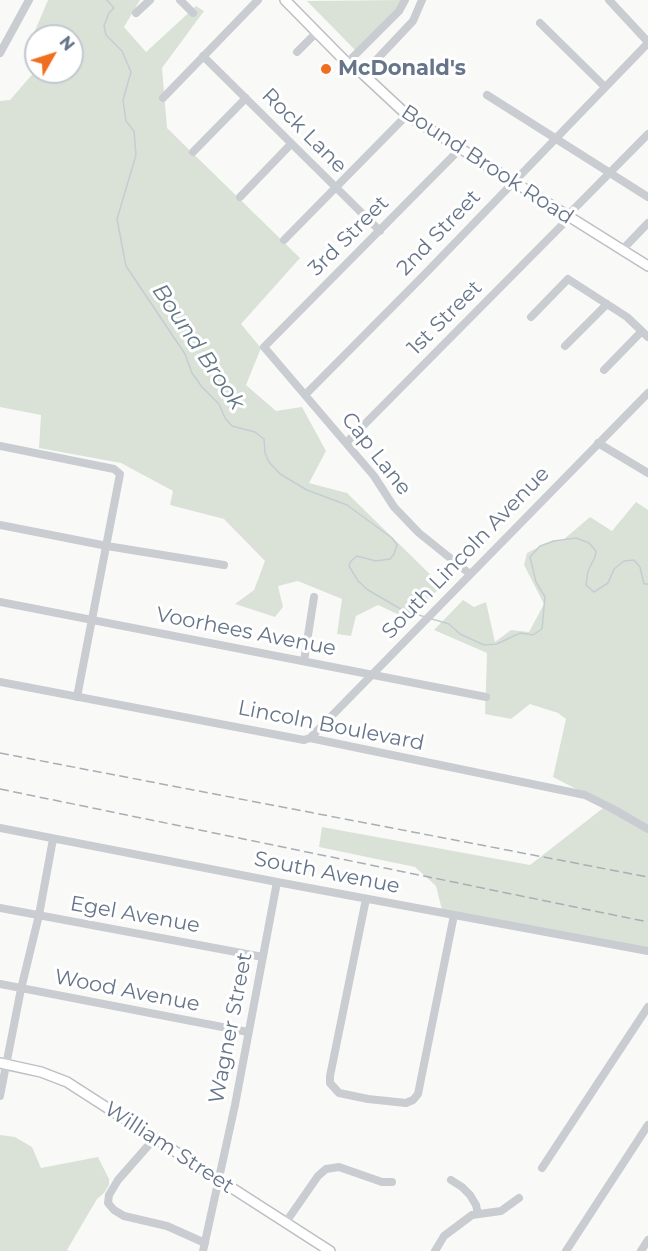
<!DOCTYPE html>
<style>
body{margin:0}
#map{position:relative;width:648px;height:1251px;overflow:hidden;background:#f9faf7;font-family:Montserrat,sans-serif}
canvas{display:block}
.north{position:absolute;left:24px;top:24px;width:60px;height:60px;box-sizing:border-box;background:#fff;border:2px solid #c2c8d0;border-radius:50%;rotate:51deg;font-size:16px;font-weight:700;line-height:24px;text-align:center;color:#66758a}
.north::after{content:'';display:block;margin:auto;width:21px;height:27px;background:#f06e20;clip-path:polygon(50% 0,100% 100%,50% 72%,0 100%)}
</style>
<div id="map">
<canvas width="648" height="1251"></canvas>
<div class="north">N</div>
</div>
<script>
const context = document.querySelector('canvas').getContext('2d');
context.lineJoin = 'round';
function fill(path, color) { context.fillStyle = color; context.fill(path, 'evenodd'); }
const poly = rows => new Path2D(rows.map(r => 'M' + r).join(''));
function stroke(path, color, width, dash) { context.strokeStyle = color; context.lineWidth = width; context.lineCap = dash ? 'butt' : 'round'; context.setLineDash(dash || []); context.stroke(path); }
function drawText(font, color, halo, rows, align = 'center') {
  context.font = font + ' Montserrat,sans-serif'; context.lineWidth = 6; context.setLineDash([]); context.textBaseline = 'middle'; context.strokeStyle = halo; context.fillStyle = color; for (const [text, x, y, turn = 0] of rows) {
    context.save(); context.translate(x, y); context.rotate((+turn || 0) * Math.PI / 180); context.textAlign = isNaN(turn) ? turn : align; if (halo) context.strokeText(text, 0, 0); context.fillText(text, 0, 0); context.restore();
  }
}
const green = poly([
 [48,0,140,0,124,27,146,52,196,6,204,11,162,68,167,128,300,258,241,324,261,348,246,385,276,411,302,407,326,451,309,483,347,493,442,586,408,619,378,605,356,616,351,636,337,634,342,599,298,581,278,586,283,607,275,617,235,604,254,590,265,561,224,519,170,505,173,491,121,463,39,448,41,415,0,407,0,101,10,100,36,70,36,72,72,72,72,36,41,36,34,33],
 [401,0,400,4,356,51,307,1],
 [636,502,648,510,648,953,443,914,436,886,415,867,319,847,322,827,530,865,607,805,553,777,566,719,558,713,530,704,511,719,485,714,487,653,434,630,463,600,474,607,486,602,495,642,511,630,529,632,544,604,524,565,527,553,553,540,563,540,590,517,612,531],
 [0,1135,15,1137,32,1147,41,1168,98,1157,109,1179,109,1185,104,1193,97,1199,67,1250,70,1251,0,1251]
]);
const stream = poly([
 [107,0,114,8,109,13,104,26,106,35,122,51,131,72,123,100,126,121,134,131,136,155,117,219,126,266,185,354,192,373,202,387,219,404,225,418,232,426,255,432,264,439,265,453,269,462,280,474,307,490,347,505,392,538,397,545,394,554,390,559,376,561,357,556,351,561,349,566,358,581,368,590,399,608,425,617],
 [432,619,449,624,460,634,484,645,497,644,520,633,533,635,542,629,545,597,536,582,530,557,540,546,554,541,576,538,589,543,596,551,595,557,588,571,586,585,594,592,608,583,614,569,624,561,634,560,640,567,644,584,648,584]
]);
const minor = poly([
 [180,0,193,13],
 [609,0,648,42],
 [136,13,150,0],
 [540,23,604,86],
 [297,52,316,33],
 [0,53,29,0],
 [203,56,380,231],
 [347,63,399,11,405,0],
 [363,74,413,21,422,0],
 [487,95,648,197],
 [163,98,258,0],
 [459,150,264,347,374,476,394,507,419,533,470,574],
 [193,152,246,98],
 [240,197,291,144],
 [567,216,648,134],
 [284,240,407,115],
 [622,250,648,223],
 [531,317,568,279,627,317,648,337],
 [565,346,607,304],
 [604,370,642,331],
 [305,395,424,275,648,43],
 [346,443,569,218],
 [598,443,648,473],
 [0,446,114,469,120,474,77,697],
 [0,525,107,546,224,565],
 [0,602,486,697],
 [304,661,314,597],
 [0,682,304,740,310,738,585,795,613,809,648,829],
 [310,738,648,393],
 [0,828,277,882,648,951],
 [366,899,330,1076,330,1083,339,1093,368,1099,406,1103,413,1100,418,1094,454,915],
 [0,908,263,957],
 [0,984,248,1032],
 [0,1096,21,989,39,915,53,839],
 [154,1139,118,1180,109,1195,108,1203,114,1210,124,1216,167,1226,205,1243],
 [542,1168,648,1007],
 [451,1180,462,1187,470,1195,476,1205,478,1214],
 [286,1222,318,1176,326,1169,339,1167,382,1182,392,1182],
 [203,1251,235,1105,277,882],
 [435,1251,444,1236,472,1215,501,1211,519,1198],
 [566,1251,648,1125],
 [641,1251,648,1240]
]);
const major = poly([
 [285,0,347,63,363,74,407,115,648,266],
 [0,1063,41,1072,67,1082,330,1251]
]);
const rail = poly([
 [0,753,648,877],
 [0,789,648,922]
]);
const markers = [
 [326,69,6,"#f06e20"]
];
const poiNames = [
 ["McDonald's",338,69]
];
const streetNames = [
 ["Rock Lane",304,131,45],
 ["Bound Brook Road",487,165,33],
 ["2nd Street",439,233,-46],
 ["3rd Street",349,236,-45],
 ["1st Street",445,318,-45],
 ["Cap Lane",376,454,52],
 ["South Lincoln Avenue",466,553,-46],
 ["Voorhees Avenue",246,632,11],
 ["Lincoln Boulevard",331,726,11],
 ["South Avenue",327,873,11],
 ["Egel Avenue",135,915,10],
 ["Wood Avenue",127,991,11],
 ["Wagner Street",231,1028,-79],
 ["William Street",169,1148,33]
];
const waterNames = [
 ["Bound Brook",198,347,56]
];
fill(green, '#dae2d8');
stroke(stream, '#c4cdd4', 1.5);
stroke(major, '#bcbfc4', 12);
stroke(minor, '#c9ccd0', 8);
stroke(major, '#fff', 9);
stroke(rail, '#a9aeb5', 1.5, [9, 4.5]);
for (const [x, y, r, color] of markers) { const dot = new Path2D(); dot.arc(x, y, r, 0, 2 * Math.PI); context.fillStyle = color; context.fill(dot); stroke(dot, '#fff', 2); }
drawText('bold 21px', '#66758a', '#fff', poiNames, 'left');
drawText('21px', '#66758a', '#fff', streetNames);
drawText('italic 22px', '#627785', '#fff', waterNames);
</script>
